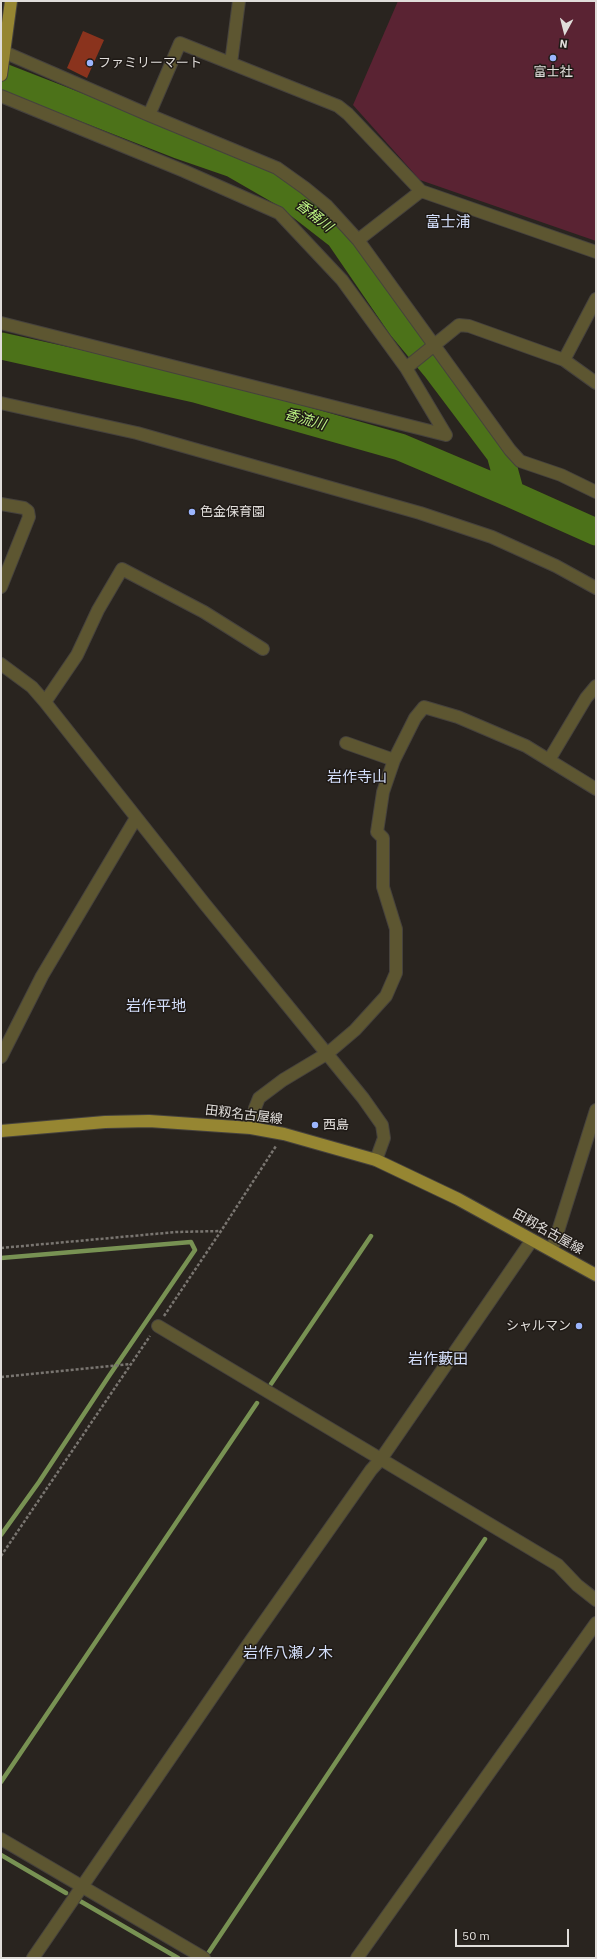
<!DOCTYPE html>
<meta charset="utf-8">
<style>
body{margin:0}
#map{position:relative;width:597px;height:1959px;overflow:hidden;background:#29241f;font-family:"IBM Plex Sans",sans-serif}
canvas{display:block}
.frame{position:absolute;inset:0;border:2px solid #e0ddda;pointer-events:none}
.north{position:absolute;left:545px;top:12px;width:40px;height:40px;-webkit-text-stroke:3px #1f1a16;paint-order:stroke;rotate:187deg;font-size:11px;font-weight:700;line-height:16px;text-align:center;color:#e0ddda}
.north::after{content:'';display:block;margin:auto;width:14px;height:18px;background:#e0ddda;clip-path:polygon(50% 0,100% 100%,50% 72%,0 100%)}
.scale{position:absolute;left:455px;top:1929px;width:114px;height:18px;box-sizing:border-box;border:2px solid #e0ddda;border-top:0;padding-left:5px;font-size:12px;line-height:14px;white-space:nowrap;color:#e0ddda;-webkit-text-stroke:3px #1f1a16;paint-order:stroke}
</style>
<div id="map">
<canvas width="597" height="1959"></canvas>
<div class="frame"></div>
<div class="north">N</div>
<div class="scale">50 m</div>
</div>
<script>
const context = document.querySelector('canvas').getContext('2d');
context.lineJoin = 'round';
function fill(path, color) { context.fillStyle = color; context.fill(path, 'evenodd'); }
const poly = rows => new Path2D(rows.map(r => 'M' + r).join(''));
function stroke(path, color, width, dash) { context.strokeStyle = color; context.lineWidth = width; context.lineCap = dash ? 'butt' : 'round'; context.setLineDash(dash || []); context.stroke(path); }
function drawText(font, color, halo, rows, align = 'center') {
  context.font = font + ' "IBM Plex Sans","Noto Sans JP",sans-serif'; context.lineWidth = 3; context.setLineDash([]); context.textBaseline = 'middle'; context.strokeStyle = halo; context.fillStyle = color; for (const [text, x, y, turn = 0] of rows) {
    context.save(); context.translate(x, y); context.rotate((+turn || 0) * Math.PI / 180); context.textAlign = isNaN(turn) ? turn : align; if (halo) context.strokeText(text, 0, 0); context.fillText(text, 0, 0); context.restore();
  }
}
const green = poly([
 [398,1,596,1,596,241,420,180,353,105]
]);
const stream = poly([
 [1,1258,191,1242,195,1250,109,1376,39,1482,1,1535],
 [271,1384,371,1236],
 [1,1782,257,1403],
 [1,1855,66,1893],
 [80,1901,178,1958],
 [209,1952,485,1539]
]);
const river = poly([
 [1,76,178,145,233,164,285,194,339,236,402,328,436,369,500,454,511,494],
 [1,346,195,389,400,447,511,494,596,532]
]);
const building = poly([
 [83,31,104,40,87,78,67,68]
]);
const path = poly([
 [1,1248,176,1232,221,1231],
 [164,1316,221,1231,276,1146],
 [1,1377,130,1364],
 [1,1556,150,1336]
]);
const minor = poly([
 [4,52,149,115,277,168,305,188,327,206,358,240,510,450,520,461,561,475,596,492],
 [231,63,239,1],
 [1,96,184,171,279,213,342,280,406,368,446,435],
 [149,115,180,43,338,106,348,114,421,191,596,252],
 [358,240,421,191],
 [1,323,446,435],
 [564,360,596,299],
 [406,368,459,325,469,326,564,360,596,383],
 [1,403,137,433,420,513,492,537,556,566,596,588],
 [1,504,24,508,28,511,29,517,1,587],
 [1,664,32,687,45,702,204,903,363,1098,382,1125,384,1138,376,1160],
 [45,702,77,655,98,610,122,569,204,612,263,649],
 [346,743,394,760],
 [549,760,586,698,596,686],
 [1,1057,42,976,136,818],
 [251,1128,255,1108,259,1098,283,1080,328,1053,355,1030,386,996,396,973,396,929,383,887,383,838,377,832,383,792,394,760,415,718,424,707,458,717,526,746,596,789],
 [552,1250,596,1110],
 [158,1326,558,1565,577,1585,596,1600],
 [1,1839,204,1958],
 [33,1958,245,1649,371,1470,381,1459,532,1240],
 [357,1958,596,1623]
]);
const major = poly([
 [1,75,11,1],
 [1,1131,105,1122,149,1121,251,1128,284,1134,376,1160,458,1199,596,1275]
]);
const markers = [
 [553,58,4,"#9bb5fd"],
 [90,63,4,"#9bb5fd"],
 [192,512,4,"#9bb5fd"],
 [315,1125,4,"#9bb5fd"],
 [579,1326,4,"#9bb5fd"]
];
const poiNames = [
 ["ファミリーマート",98,63],
 ["富士社",553,72,"center"],
 ["色金保育園",200,512],
 ["西島",323,1125],
 ["シャルマン",571,1326,"right"]
];
const streetNames = [
 ["田籾名古屋線",244,1115,7],
 ["田籾名古屋線",548,1232,29]
];
const waterNames = [
 ["香桶川",314,216,38],
 ["香流川",305,420,16]
];
const quarterNames = [
 ["富士浦",448,223],
 ["岩作寺山",357,778],
 ["岩作平地",156,1007],
 ["岩作藪田",438,1360],
 ["岩作八瀬ノ木",288,1654]
];
fill(green, '#5a2333');
stroke(stream, '#789253', 4.5);
stroke(river, '#4c7219', 27);
fill(building, '#8a331d');
stroke(minor, '#46423d', 14);
stroke(major, '#46423d', 14);
stroke(path, '#797570', 2.5, [3, 2]);
stroke(minor, '#5d5631', 12);
stroke(major, '#968632', 12);
for (const [x, y, r, color] of markers) { const dot = new Path2D(); dot.arc(x, y, r, 0, 2 * Math.PI); context.fillStyle = color; context.fill(dot); stroke(dot, '#1f1a16', 1.5); }
drawText('13px', '#e0ddda', '#1f1a16', poiNames, 'left');
drawText('13px', '#e0ddda', '#1f1a16', streetNames);
drawText('italic 14px', '#bbf282', '#1f1a16', waterNames);
drawText('15px', '#d4dffb', '#1f1a16', quarterNames);
</script>
